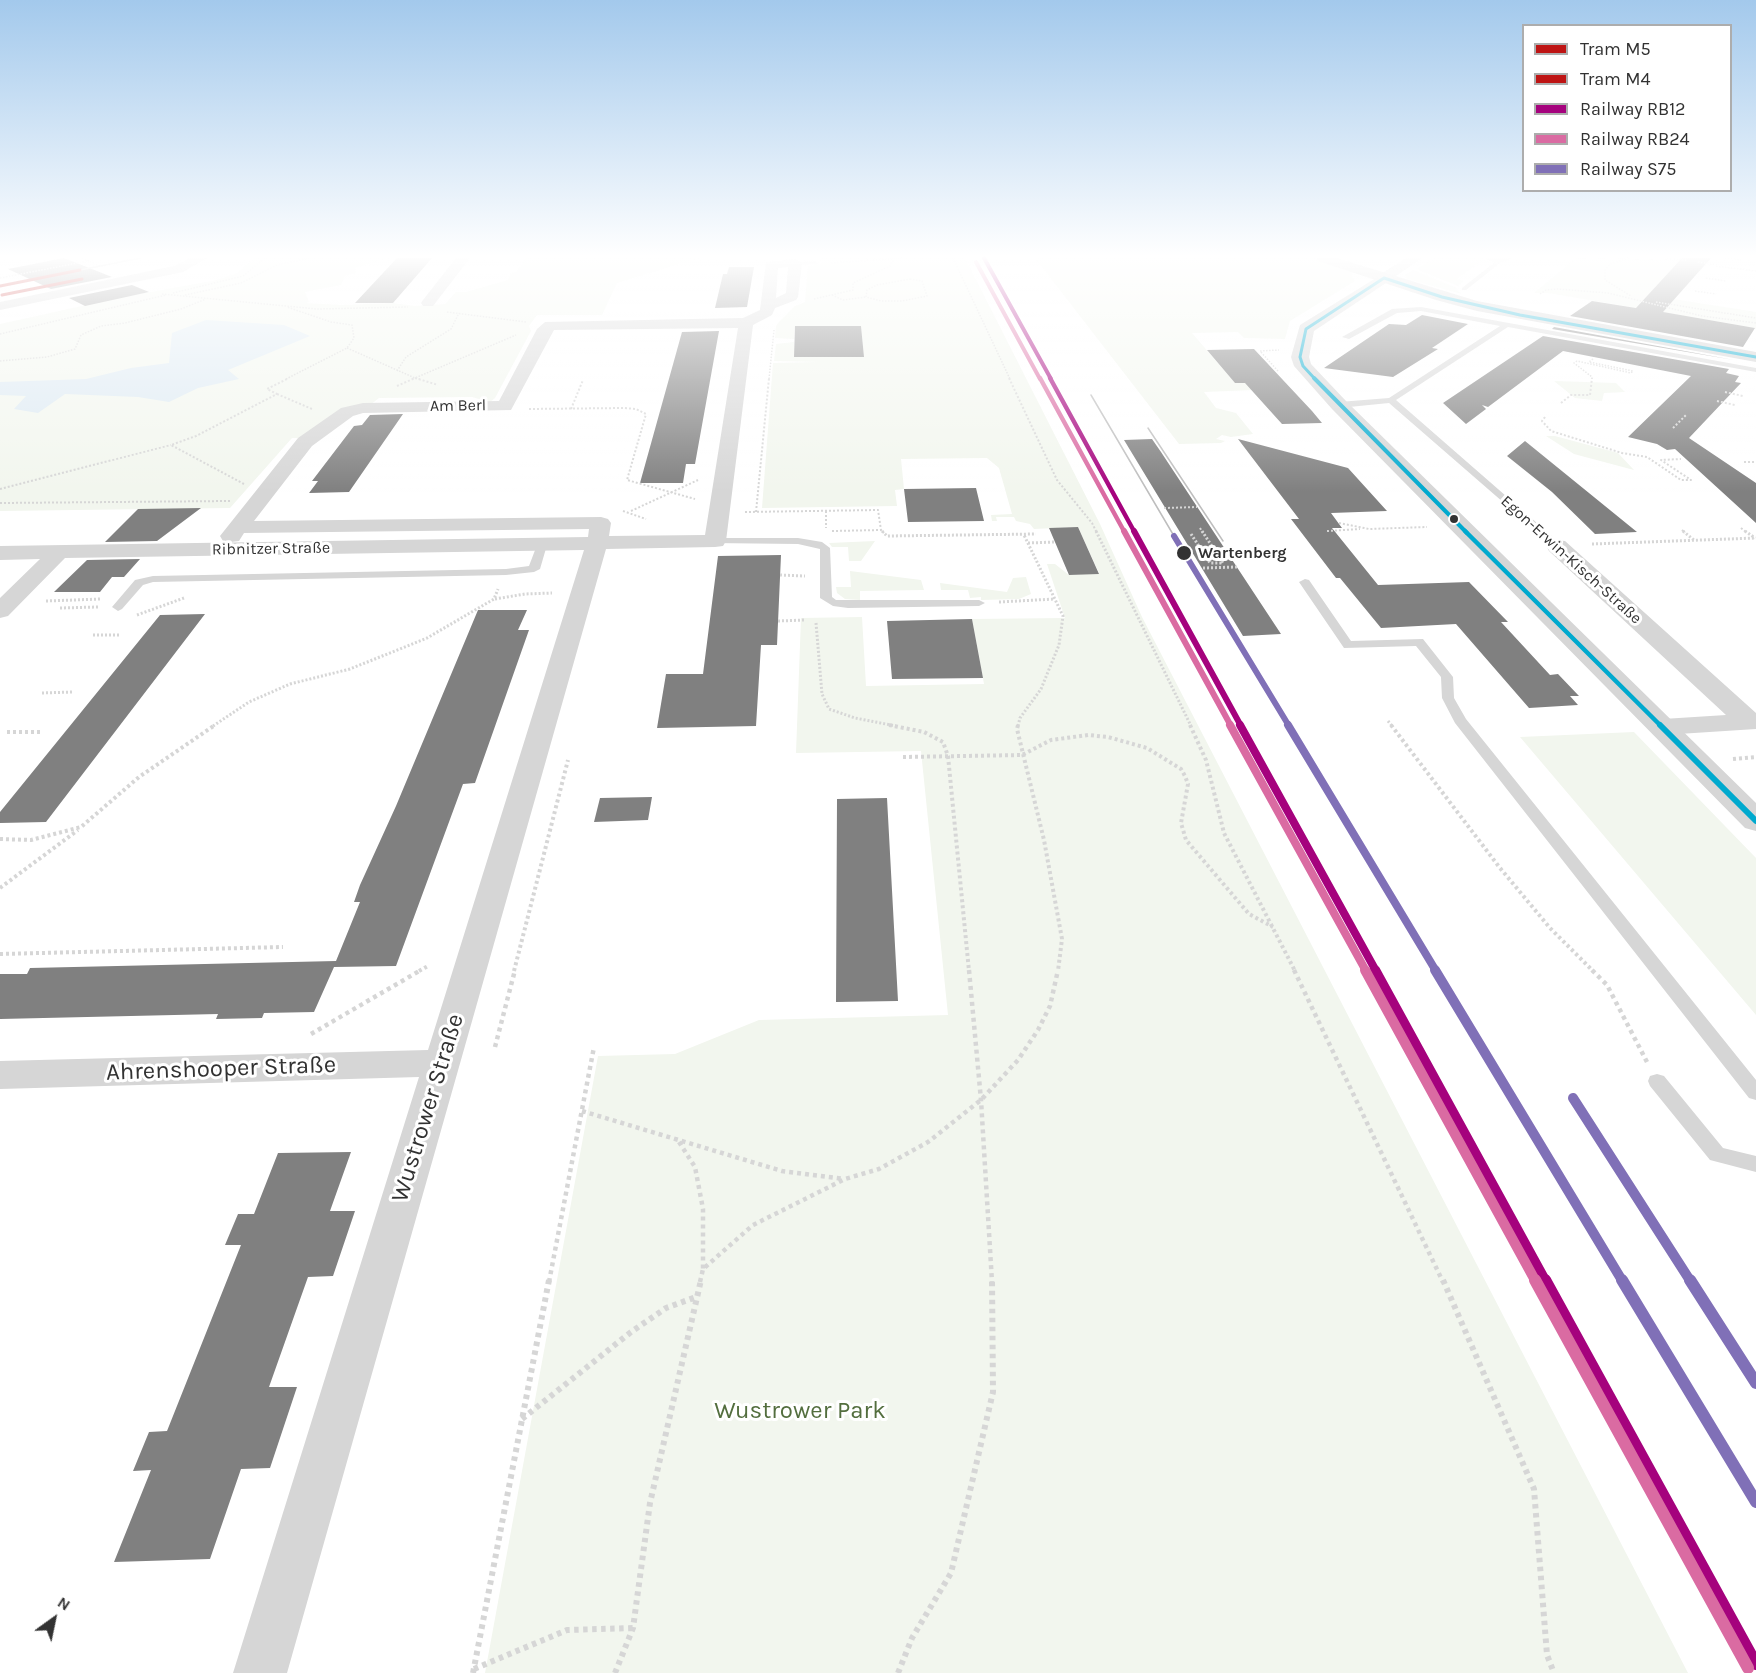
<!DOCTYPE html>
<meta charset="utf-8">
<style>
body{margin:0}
#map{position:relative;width:1756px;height:1673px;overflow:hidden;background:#fff;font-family:Karla,sans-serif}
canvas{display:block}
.legend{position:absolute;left:1522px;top:24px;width:210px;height:168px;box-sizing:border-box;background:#fff;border:2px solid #adadad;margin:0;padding:8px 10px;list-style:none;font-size:18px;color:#323232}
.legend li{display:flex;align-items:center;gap:12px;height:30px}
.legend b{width:30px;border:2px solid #adadad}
.north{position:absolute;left:24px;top:1589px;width:60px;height:60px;-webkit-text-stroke:4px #fff;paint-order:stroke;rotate:33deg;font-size:16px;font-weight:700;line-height:24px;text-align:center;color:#323232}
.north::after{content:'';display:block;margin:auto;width:21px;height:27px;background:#323232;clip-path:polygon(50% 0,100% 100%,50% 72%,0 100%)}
</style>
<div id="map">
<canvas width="1756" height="1673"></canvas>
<ul class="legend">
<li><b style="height:8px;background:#be1414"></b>Tram M5</li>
<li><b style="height:8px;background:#be1414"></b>Tram M4</li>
<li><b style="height:8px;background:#a5027d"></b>Railway RB12</li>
<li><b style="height:8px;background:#da6ba2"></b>Railway RB24</li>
<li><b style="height:8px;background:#8070b7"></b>Railway S75</li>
</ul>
<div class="north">N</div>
</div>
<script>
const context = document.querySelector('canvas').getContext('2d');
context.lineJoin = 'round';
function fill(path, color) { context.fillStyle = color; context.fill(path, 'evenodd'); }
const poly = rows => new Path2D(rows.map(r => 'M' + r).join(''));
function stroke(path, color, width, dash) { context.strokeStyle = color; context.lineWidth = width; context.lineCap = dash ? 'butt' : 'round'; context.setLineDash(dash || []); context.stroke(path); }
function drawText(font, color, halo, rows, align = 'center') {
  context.font = font + ' Karla,sans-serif'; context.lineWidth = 6; context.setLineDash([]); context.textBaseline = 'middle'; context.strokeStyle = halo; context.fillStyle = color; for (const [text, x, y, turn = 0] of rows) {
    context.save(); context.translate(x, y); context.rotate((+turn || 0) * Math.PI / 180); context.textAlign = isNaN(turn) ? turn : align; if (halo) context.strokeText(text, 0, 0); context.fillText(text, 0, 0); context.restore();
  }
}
const green = poly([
 [254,258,389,258,355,268,356,273,345,276,341,285,305,292,309,302,306,303,343,305,393,303,415,306,445,304,456,292,466,292,508,280,510,274,517,271,526,258,699,258,617,283,602,315,537,315,529,326,531,331,495,398,490,402,472,397,379,398,370,405,303,438,292,438,230,508,0,511,0,324,123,297,217,280,237,273],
 [823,258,965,258,1100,524,1142,617,1688,1673,485,1673,598,1056,675,1054,759,1020,948,1015,921,751,796,753,801,618,862,617,866,686,984,684,972,619,1065,618,1047,564,1055,564,1069,575,1099,573,1078,527,1034,529,1030,524,1016,521,1014,517,996,517,997,521,992,521,991,515,1012,514,999,468,987,458,901,459,904,489,895,490,897,506,762,508,773,363,818,362,774,361,776,344,794,342,794,357,864,356,861,326,795,326,794,339,775,338,776,326,779,322,795,306,805,302,808,266,820,264],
 [1035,258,1315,258,1354,272,1351,274,1355,281,1290,321,1285,339,1244,338,1238,332,1192,333,1235,383,1280,382,1279,389,1204,392,1216,408,1236,413,1253,434,1231,437,1222,435,1216,439,1225,441,1221,443,1179,444],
 [1434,258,1481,258,1488,262,1480,262,1457,279,1464,281,1458,286,1416,269],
 [1576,258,1687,260,1679,261,1648,295,1756,312,1756,330,1755,328,1548,293,1534,293],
 [1413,270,1457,288,1456,290,1462,294,1407,279,1405,275],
 [1554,381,1616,383,1625,392,1604,393,1602,401,1575,398],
 [1546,436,1555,436,1618,453,1634,470,1574,454],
 [875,541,861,561,849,561,848,547,832,547,829,543],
 [850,571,921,580,924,590,860,591,860,600,845,599,837,593,836,587,851,587],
 [1026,577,1031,594,1019,599,981,600,981,597,970,598,968,590,941,590,940,583,1007,592,1013,578],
 [1634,732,1756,858,1756,1015,1520,737]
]);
const water = poly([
 [206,320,284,325,310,336,228,370,239,379,198,388,169,402,138,397,65,394,38,413,14,409,26,396,0,395,0,382,86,379,131,368,169,363,172,333]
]);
const building = poly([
 [64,258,112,277,51,289,8,269],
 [397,258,432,258,393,303,355,303],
 [1682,258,1711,258,1663,312,1755,328,1743,347,1570,316,1592,301,1636,308],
 [729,267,754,267,747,307,715,308,723,274,727,274],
 [132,285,149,292,85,306,69,298],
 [1422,315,1468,324,1432,348,1438,349,1393,377,1324,368,1389,324,1406,325],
 [795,326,861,326,864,357,794,357],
 [1554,327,1734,360,1552,329],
 [719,331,695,464,686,464,683,483,640,483,682,332],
 [1543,336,1729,369,1726,373,1739,376,1735,382,1741,383,1689,438,1756,483,1756,523,1675,449,1667,450,1657,444,1628,437,1691,376,1563,351,1488,407,1482,405,1486,409,1466,424,1443,403],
 [1254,349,1312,411,1322,423,1282,424,1245,383,1235,383,1207,350],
 [403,414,349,492,309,493,318,481,312,481,354,426,362,425,370,415],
 [1152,439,1161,452,1281,634,1243,636,1124,440],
 [1238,439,1348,468,1387,511,1331,513,1342,528,1332,528,1378,585,1469,582,1508,622,1501,622,1550,675,1558,674,1579,696,1570,696,1578,705,1529,708,1456,624,1381,628,1340,578,1336,578,1291,519,1299,519],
 [1525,441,1637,532,1595,534,1552,492,1507,456],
 [976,488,984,521,908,522,904,489],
 [201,508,157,541,105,542,138,509],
 [1078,527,1099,574,1069,575,1049,528],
 [781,555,777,645,761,645,756,726,657,728,666,674,703,674,718,556],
 [140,559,124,577,112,577,100,592,54,592,87,560],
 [478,610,527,610,518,630,529,630,475,783,463,784,396,966,334,967,314,1012,264,1013,262,1018,216,1019,218,1014,0,1019,0,974,27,974,30,968,336,961,360,902,354,902,360,885,396,806],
 [205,614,46,822,0,823,0,812,160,615],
 [972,619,983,678,892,679,887,621],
 [652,797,648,820,594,822,600,798],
 [887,798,898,1001,836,1002,837,799],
 [351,1152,330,1211,355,1211,333,1276,308,1277,269,1387,297,1387,270,1468,241,1469,210,1559,114,1562,151,1470,133,1471,149,1432,167,1431,241,1245,225,1245,238,1214,254,1214,278,1153]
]);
const pathFar5 = poly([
 [82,258,100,266],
 [953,258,1010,379],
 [1629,258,1610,264,1605,270,1605,280,1631,296],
 [1667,258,1686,260],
 [1725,258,1741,260],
 [1698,262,1717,265],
 [831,263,902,258],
 [1716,266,1756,271],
 [0,278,88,261],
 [1706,278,1726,281],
 [910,279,922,281,927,296,902,301,881,301,866,297,867,290,877,285,910,279],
 [1695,291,1716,294],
 [173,293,243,276,265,258],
 [162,294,317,309,408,307],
 [1540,294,1546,290,1558,289,1608,293,1702,316,1756,323],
 [185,295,241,283,277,265,310,258],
 [832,295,843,300,866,297],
 [814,299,853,290,853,283,890,266,893,260],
 [1656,302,1756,318],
 [447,312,526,322],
 [0,334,166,295],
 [347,348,415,378],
 [0,361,47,357,75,349,81,335,101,326,125,323,181,309,206,299],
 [397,371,406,357,451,329,459,313],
 [1278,371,1260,351,1279,350],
 [286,379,347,348,354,338,352,325,331,322,287,307],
 [412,379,415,378],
 [420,379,415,378,516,335],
 [769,379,774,330],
 [1592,379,1592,377,1574,363,1577,361,1631,373,1633,371,1589,362,1594,358]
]);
const pathFar4 = poly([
 [415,378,438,385],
 [1009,378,1057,480,1092,523,1097,533],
 [397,386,415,378],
 [1725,392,1743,396],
 [277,394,312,409],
 [1717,401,1735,405],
 [1561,403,1571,395,1590,395,1592,378],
 [529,409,624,408,636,409,646,414,627,480,695,499],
 [571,409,583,380],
 [1545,417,1542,421,1551,431,1622,453,1647,457,1681,480,1691,480,1661,460,1681,459],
 [1673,428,1686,415],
 [1744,462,1756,462],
 [244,484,171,445,196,436,277,394,267,389,289,378],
 [0,489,171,445],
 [0,503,230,501],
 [1164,508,1197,507],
 [623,511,646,519],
 [631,511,698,480],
 [826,511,826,528],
 [745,512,878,510,881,530],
 [756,512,769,378],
 [1339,523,1369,529,1427,527],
 [1200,528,1203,533],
 [1741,528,1747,533],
 [1682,530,1685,533],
 [832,531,881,530,884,533],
 [1327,531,1360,529]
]);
const pathFar3 = poly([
 [882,531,887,536,1036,534],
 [1096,531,1191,726],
 [1683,531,1695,541],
 [1745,531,1755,538],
 [1191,534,1210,563,1223,563,1202,531],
 [1028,543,1055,542],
 [1592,544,1756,538],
 [1203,568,1237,567],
 [780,575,805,576],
 [495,599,525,594,552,593],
 [46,601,101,599],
 [999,602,1055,599],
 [60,608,98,607],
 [137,615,184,598],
 [778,621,805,620],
 [816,623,822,694,829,709,855,718,896,726],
 [93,635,120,635],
 [42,693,73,692],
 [1388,721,1392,726],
 [213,726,249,702,290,684,350,669,427,638,494,599,498,589],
 [1018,726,1020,718,1041,689,1059,645,1063,616,1024,535]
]);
const pathFar2 = poly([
 [889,725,924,732,943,742,948,756,969,971],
 [1018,725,1017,729,1044,840,1062,939,1058,971],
 [1190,725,1206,760,1224,833,1295,971],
 [1391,725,1500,868,1550,928,1593,971],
 [7,732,40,732],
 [903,757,1022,755,1051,740,1088,735,1108,737,1147,748,1181,769,1185,776,1188,784,1181,823,1186,840,1249,914,1273,927],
 [1733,759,1756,757],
 [0,839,31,840,81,827,139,777,215,725],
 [0,888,78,830],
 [0,954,283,947],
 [419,971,428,966],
 [514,971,568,760]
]);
const pathFar1 = poly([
 [969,970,981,1100,992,1282],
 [1294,970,1443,1282],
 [1592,970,1607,985,1647,1062],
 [311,1034,421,970],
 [495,1047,515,970],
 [582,1111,782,1171,844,1179],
 [679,1142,695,1167,703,1209,703,1269],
 [549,1282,594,1047],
 [700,1282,703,1269,753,1225,845,1179,879,1169,928,1142,981,1100,1018,1060,1038,1030,1050,1006,1058,970]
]);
const path = poly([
 [1443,1280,1534,1489,1547,1655,1554,1673],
 [522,1419,631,1332,666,1308,696,1297],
 [474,1669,567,1630,633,1628],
 [473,1673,549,1280],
 [615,1673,633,1628,650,1503,701,1280],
 [898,1673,912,1638,951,1573,993,1392,992,1280]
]);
const service = poly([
 [1500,258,1505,259,1466,290,1462,290,1462,288,1500,258],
 [816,261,818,264,795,265,792,263,816,261],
 [1421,307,1756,368,1756,372,1508,327,1396,400,1561,544,1561,548,1557,549,1389,403,1339,408,1335,405,1339,402,1389,398,1500,326,1421,311,1397,313,1349,339,1342,337,1392,309,1421,307],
 [715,538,798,538,822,542,830,548,832,597,836,600,979,600,985,603,979,606,848,608,833,606,820,598,820,549,798,544,711,543,710,541,715,538],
 [542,542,547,545,540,569,534,572,506,575,153,582,143,585,122,609,118,611,112,607,135,580,153,576,506,569,529,566,537,545,542,542],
 [1305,579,1309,580,1351,641,1423,639,1453,677,1454,698,1466,719,1756,1080,1756,1100,1749,1098,1455,723,1442,698,1441,677,1416,646,1344,648,1299,582,1305,579],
 [1657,1074,1664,1076,1723,1148,1756,1156,1756,1172,1710,1160,1650,1086,1648,1081,1650,1076,1657,1074]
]);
const minor = poly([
 [190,258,207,258,183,272,0,310,0,302,174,266,190,258],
 [456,258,470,258,433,306,423,306,421,303,423,300,456,258],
 [1406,258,1422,258,1389,281,1379,281,1377,278,1379,275,1406,258],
 [1485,258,1511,258,1504,262,1492,262,1485,258],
 [795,259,802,263,798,297,796,300,775,308,772,315,753,325,726,541,723,546,715,547,606,549,287,1673,233,1673,419,1077,0,1089,0,1061,428,1050,584,550,65,558,8,616,0,618,0,598,40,559,0,560,0,546,588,537,589,529,244,533,239,541,231,542,223,541,220,536,298,438,341,408,363,403,499,401,537,329,545,322,743,318,760,310,766,262,795,259],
 [788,267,786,293,776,298,778,268,788,267],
 [738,328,705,535,609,536,611,523,608,519,601,517,254,521,312,446,353,416,363,413,511,410,554,330,738,328],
 [1557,540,1565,541,1756,713,1756,729,1663,735,1654,733,1650,727,1654,721,1663,719,1726,715,1549,551,1546,546,1549,541,1557,540]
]);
const tertiary = poly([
 [1384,273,1389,275,1392,278,1389,281,1314,331,1309,357,1311,364,1346,401,1756,803,1756,831,1745,828,1332,409,1294,366,1291,357,1300,325,1384,273]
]);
const secondary = poly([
 [1316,258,1337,258,1477,301,1756,352,1756,362,1477,311,1436,300,1318,261,1316,258]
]);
const tram = poly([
 [80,270,141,258],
 [1091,395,1174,536],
 [1148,428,1223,541]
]);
const bus1Far3 = poly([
 [1384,278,1442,297,1520,315,1756,357],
 [1315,379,1303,366,1300,357,1306,329,1384,278]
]);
const bus1Far2 = poly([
 [1314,378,1467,533]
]);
const bus1Far1 = poly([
 [1465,531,1661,726]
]);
const bus1 = poly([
 [1660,725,1756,821]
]);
const rail1Far5 = poly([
 [984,258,1051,379]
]);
const rail1Far4 = poly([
 [1050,378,1135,533]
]);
const rail1Far3 = poly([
 [1134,531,1241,726]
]);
const rail1Far2 = poly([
 [1240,725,1376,971]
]);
const rail1Far1 = poly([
 [1375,970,1546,1282]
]);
const rail1 = poly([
 [1545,1280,1756,1664]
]);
const rail2Far5 = poly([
 [976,262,1040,379]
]);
const rail2Far4 = poly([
 [1040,378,1125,533]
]);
const rail2Far3 = poly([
 [1124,531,1231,726]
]);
const rail2Far2 = poly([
 [1230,725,1366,971]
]);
const rail2Far1 = poly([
 [1365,970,1536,1282]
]);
const rail2 = poly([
 [1535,1280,1748,1668]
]);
const rail3Far3 = poly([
 [1174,536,1289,726]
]);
const rail3Far2 = poly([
 [1288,725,1436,971]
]);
const rail3Far1 = poly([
 [1435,970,1623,1282],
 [1573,1098,1691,1282]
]);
const rail3 = poly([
 [1622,1280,1756,1502],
 [1690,1280,1756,1383]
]);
const tram1 = poly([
 [0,286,80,270]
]);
const tram2 = poly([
 [2,295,82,279]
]);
const markers = [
 [1454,519,5,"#323232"],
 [1184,553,8,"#323232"]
];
const farStreetnames = [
 ["Am Berl",458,406,-1],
 ["Ribnitzer Straße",271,549,-1],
 ["Egon-Erwin-Kisch-Straße",1571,560,42]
];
const farStopnames = [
 ["Wartenberg",1198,553]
];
const nearStreetnames = [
 ["Ahrenshooper Straße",221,1069,-2],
 ["Wustrower Straße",428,1108,-73]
];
const nearParknames = [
 ["Wustrower Park",800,1411]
];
fill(green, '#f2f6ee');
fill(water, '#dce9f2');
fill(building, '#808080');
stroke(pathFar5, '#d6d6d6', 1.5, [1.5, 1.5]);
stroke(pathFar4, '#d6d6d6', 2, [2, 2]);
stroke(pathFar3, '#d6d6d6', 3, [2, 2]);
stroke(pathFar2, '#d6d6d6', 4, [3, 3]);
stroke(pathFar1, '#d6d6d6', 4.5, [4, 4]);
stroke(path, '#d6d6d6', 6, [4.5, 4.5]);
fill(service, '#d6d6d6');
fill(minor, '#d6d6d6');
fill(tertiary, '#d6d6d6');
fill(secondary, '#cfcfcf');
stroke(tram, '#bebebe', 1.5);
stroke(bus1Far3, '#00a9ce', 3);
stroke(bus1Far2, '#00a9ce', 4);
stroke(bus1Far1, '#00a9ce', 4.5);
stroke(bus1, '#00a9ce', 6);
stroke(rail1Far5, '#a5027d', 4);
stroke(rail1Far4, '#a5027d', 4.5);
stroke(rail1Far3, '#a5027d', 6);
stroke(rail1Far2, '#a5027d', 8);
stroke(rail1Far1, '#a5027d', 10);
stroke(rail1, '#a5027d', 12);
stroke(rail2Far5, '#da6ba2', 4);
stroke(rail2Far4, '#da6ba2', 4.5);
stroke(rail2Far3, '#da6ba2', 6);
stroke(rail2Far2, '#da6ba2', 8);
stroke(rail2Far1, '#da6ba2', 10);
stroke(rail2, '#da6ba2', 12);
stroke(rail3Far3, '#8070b7', 6);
stroke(rail3Far2, '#8070b7', 8);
stroke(rail3Far1, '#8070b7', 10);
stroke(rail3, '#8070b7', 12);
stroke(tram1, '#be1414', 3);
stroke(tram2, '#be1414', 3);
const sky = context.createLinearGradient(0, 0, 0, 492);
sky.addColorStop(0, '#a3c9ec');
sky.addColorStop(0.52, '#fff');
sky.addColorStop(1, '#ffffff00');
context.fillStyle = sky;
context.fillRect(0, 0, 1756, 492);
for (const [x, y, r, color] of markers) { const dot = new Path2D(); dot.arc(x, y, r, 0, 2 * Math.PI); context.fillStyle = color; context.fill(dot); stroke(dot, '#fff', 2); }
drawText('16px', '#323232', '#fff', farStreetnames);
drawText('bold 16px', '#323232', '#fff', farStopnames, 'left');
drawText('24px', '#323232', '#fff', nearStreetnames);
drawText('24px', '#536e3e', '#fff', nearParknames);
</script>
